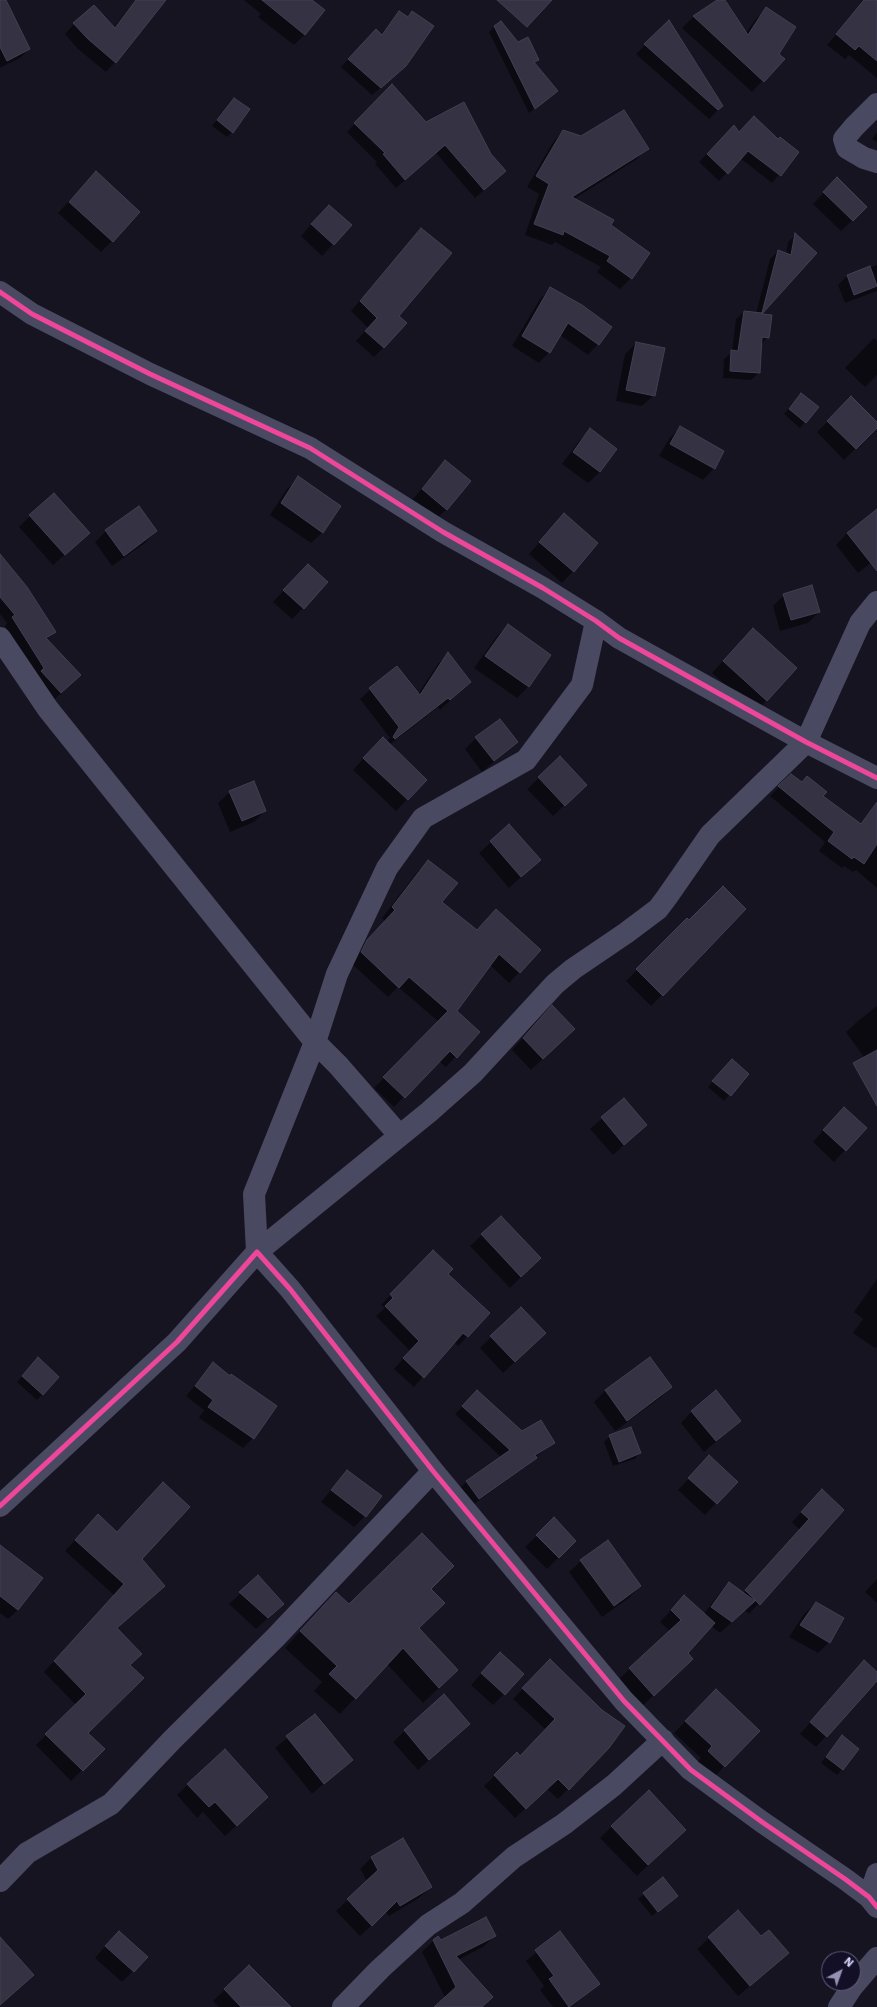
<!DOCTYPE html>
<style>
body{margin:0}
#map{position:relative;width:877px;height:2007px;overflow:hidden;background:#161421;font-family:"Work Sans",sans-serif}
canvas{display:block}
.north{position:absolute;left:821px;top:1951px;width:40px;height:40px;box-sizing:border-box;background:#130f26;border:1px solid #625e7d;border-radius:50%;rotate:41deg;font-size:11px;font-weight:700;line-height:16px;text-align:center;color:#d9d4ff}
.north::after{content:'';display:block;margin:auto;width:14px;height:18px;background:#9591b1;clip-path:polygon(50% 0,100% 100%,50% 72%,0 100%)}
</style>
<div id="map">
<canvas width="877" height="2007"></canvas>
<div class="north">N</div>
</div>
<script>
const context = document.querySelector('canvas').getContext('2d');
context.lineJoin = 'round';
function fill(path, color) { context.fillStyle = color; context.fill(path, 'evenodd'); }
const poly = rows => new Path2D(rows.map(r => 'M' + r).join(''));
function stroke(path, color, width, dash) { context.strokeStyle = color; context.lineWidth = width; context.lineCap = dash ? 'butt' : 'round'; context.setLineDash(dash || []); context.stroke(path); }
const shadow = poly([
 [136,0,154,0,115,62,106,72,78,49,65,34,74,24,113,28],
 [244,0,311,0,305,34,294,45,258,17,261,14],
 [719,0,724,0,746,33,755,20,766,9,778,54,783,59,752,92,682,28,693,17],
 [858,9,877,24,877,78,849,55,845,59,827,45],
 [399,12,407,17,412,12,397,74,372,95,341,67,368,38,381,35],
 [0,14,29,49,20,58,0,68],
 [494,27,538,59,534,63,551,96,529,113,489,32],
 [645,45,722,106,709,119,636,54],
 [383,94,426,123,490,155,505,171,475,198,436,153,396,188,375,164,377,162,347,132],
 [234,99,232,132,227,137,212,126],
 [563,131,581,137,647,148,637,159,574,199,649,253,631,278,620,289,597,272,601,267,555,242,552,245,525,235,539,194,527,187,553,142],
 [877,132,877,142,872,139],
 [738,133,778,140,798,152,772,183,740,158,719,181,699,162,726,134],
 [837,179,866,207,841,231,813,204],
 [85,184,112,241,101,252,58,213],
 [318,217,350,226,322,256,301,236],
 [421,229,384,347,374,357,356,341,368,328,351,311],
 [795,235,816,253,760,314,768,337,761,344,759,373,751,380,723,378,724,359,732,352,736,319,744,312,756,314,770,259,778,251,786,254,788,242],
 [877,265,877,291,845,303,838,285,847,276],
 [551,288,598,344,588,355,560,335,549,352,539,363,512,346,540,299],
 [874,338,877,341,877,375,865,387,845,368],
 [636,343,654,395,642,406,616,401,625,354],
 [851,398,877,423,877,427,844,460,817,432],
 [796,400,805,422,800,428,784,414],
 [680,427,714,468,703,480,659,456,669,439],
 [590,430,616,449,600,472,588,483,562,464,579,441],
 [446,462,447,509,435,520,411,501],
 [299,478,323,532,311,543,270,515,287,489],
 [877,511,877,558,858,573,836,545,847,533],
 [564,515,573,571,562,583,529,554],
 [30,516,77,544,53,565,19,527],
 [106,531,156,531,145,543,112,566,95,542],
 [0,556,54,632,46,640,71,683,53,701,5,626,7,623,0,614],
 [297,576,303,608,292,619,273,602],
 [784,595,819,612,808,623,780,631,773,606],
 [508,625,550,656,528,687,517,698,474,668,497,636],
 [742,640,796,668,756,712,712,673],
 [448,654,470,682,440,710,438,707,389,745,426,780,396,811,353,770,371,750,386,742,390,738,360,699,396,667,418,694,438,664],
 [476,738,517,742,482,772,465,749],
 [560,758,574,796,553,816,527,789],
 [791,775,801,783,807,777,821,797,860,825,877,825,877,888,856,870,853,872,844,866,842,868,819,851,825,842,770,796],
 [230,792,265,811,254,822,230,832,218,803],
 [509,826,540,860,509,888,479,853],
 [428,861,441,902,477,931,540,950,509,983,490,965,455,1011,478,1032,446,1067,439,1061,394,1107,374,1088,439,1022,398,987,388,997,351,963,357,951,385,921,382,918,418,871],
 [687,919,689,921,662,995,651,1006,626,981],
 [877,1006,877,1052,866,1060,846,1032,858,1021],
 [541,1018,563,1040,531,1070,512,1050],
 [726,1066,748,1074,724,1101,708,1087],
 [624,1099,646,1125,613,1155,590,1129],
 [833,1119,845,1150,834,1162,813,1142],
 [501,1217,529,1269,510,1288,470,1246],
 [433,1252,447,1274,489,1314,458,1346,454,1342,414,1387,394,1369,410,1351,376,1316,385,1308,381,1305],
 [877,1279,877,1347,875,1348,853,1333,863,1319,854,1312],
 [491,1337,534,1344,503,1373,480,1348],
 [650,1359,671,1387,660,1398,615,1431,594,1402,605,1391],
 [33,1364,58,1377,37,1400,17,1382],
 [213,1364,253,1438,243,1448,199,1418,204,1410,186,1396],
 [469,1399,521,1432,553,1443,535,1457,528,1465,471,1506,459,1489,467,1481,501,1457,455,1414],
 [692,1411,740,1421,704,1452,681,1423],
 [610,1436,640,1453,635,1459,613,1466,604,1442],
 [698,1468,736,1482,705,1515,678,1490],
 [347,1471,365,1516,354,1527,321,1502],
 [812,1501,843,1510,749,1614,745,1610,720,1633,711,1626,686,1653,681,1670,642,1706,618,1680,670,1631,660,1622,684,1596,704,1614,718,1595,729,1584,743,1594,800,1530,792,1522],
 [98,1515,141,1559,164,1586,116,1629,129,1665,87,1733,103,1749,71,1781,36,1745,76,1705,44,1672,114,1595,65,1551],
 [554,1519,575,1541,547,1569,525,1547],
 [0,1546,18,1610,8,1619,0,1613],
 [581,1561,640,1586,629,1598,602,1617,569,1572],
 [258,1577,271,1615,256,1629,229,1604],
 [877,1579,877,1603,865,1592],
 [429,1589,418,1628,441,1686,423,1703,387,1664,340,1714,314,1691,322,1682,285,1648,320,1609,349,1605],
 [816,1603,829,1642,818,1653,789,1637,804,1614],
 [550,1661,568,1789,558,1799,547,1789,515,1818,484,1786,517,1754,520,1757,546,1730,513,1699],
 [864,1662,877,1673,877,1679,816,1747,800,1734],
 [489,1665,504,1694,493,1705,471,1685],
 [716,1690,759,1731,713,1778,697,1762,701,1758,674,1733],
 [444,1695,469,1723,418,1770,393,1742],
 [315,1715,351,1760,312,1794,275,1748],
 [842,1737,842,1769,837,1775,821,1763],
 [188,1784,256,1808,225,1836,203,1812,197,1818,177,1795],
 [612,1826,673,1841,637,1876,600,1838],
 [402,1840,431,1887,419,1898,389,1916,386,1912,360,1936,336,1911,367,1881,360,1869,371,1858],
 [663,1879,671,1901,652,1916,638,1899],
 [738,1912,776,1964,738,1996,697,1949],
 [560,1933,599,1984,571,2007,553,2007,540,1990,544,1986,526,1961],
 [495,1936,483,1947,458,1960,482,2007,441,2007,446,1999,422,1952,434,1940],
 [108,1943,133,1971,122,1982,95,1958],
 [249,1966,285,2007,219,2007,213,2001]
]);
const building = poly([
 [0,0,6,0,30,49,7,61,0,47,0,0],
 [136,0,166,0,116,63,88,39,73,23,94,5,115,28,136,0],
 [262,0,312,0,325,10,305,35,262,0],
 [497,0,552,0,527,27,497,0],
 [717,0,725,0,748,35,766,7,796,27,779,54,785,59,764,82,693,16,717,0],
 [864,0,877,0,877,61,859,46,855,50,836,34,864,0],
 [399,11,408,17,412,11,434,26,406,66,381,88,348,59,376,29,382,35,399,11],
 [669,20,723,106,718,110,644,44,669,20],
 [501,21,518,42,528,37,539,60,534,62,558,91,535,109,494,26,501,21],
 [392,84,426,122,464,102,491,154,506,171,484,190,445,145,405,180,383,154,385,153,354,123,392,84],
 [234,98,250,109,233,133,217,120,234,98],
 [624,110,649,149,572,197,614,220,611,225,650,253,632,279,607,261,610,256,564,231,563,235,534,224,549,184,536,176,563,130,581,136,624,110],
 [754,116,778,139,780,137,799,152,781,176,748,151,728,174,707,154,734,125,739,132,754,116],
 [96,171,140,212,113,242,69,202,96,171],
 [837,177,867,207,853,221,823,192,837,177],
 [329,205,352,225,334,245,311,224,329,205],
 [421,228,452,253,399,316,407,323,384,348,365,331,377,318,360,301,421,228],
 [795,233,817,253,762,314,772,315,769,338,762,337,760,373,730,371,731,350,738,351,744,311,762,313,778,250,791,255,795,233],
 [870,266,877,286,854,295,847,275,870,266],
 [550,287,582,305,612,327,599,345,568,323,550,353,522,336,550,287],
 [636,342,665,348,655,396,626,390,636,342],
 [801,393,819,407,806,423,789,409,801,393],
 [851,396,877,422,877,428,856,449,827,421,851,396],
 [680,426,724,451,715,469,670,444,680,426],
 [590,428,617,449,600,472,573,452,590,428],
 [445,460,471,481,447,510,422,489,445,460],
 [298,476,341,506,323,533,281,503,298,476],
 [54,493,90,533,65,555,29,515,54,493],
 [139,506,157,531,124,556,105,530,139,506],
 [877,509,877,571,847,533,877,509],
 [564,513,598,543,574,572,539,542,564,513],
 [0,554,27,587,56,632,46,638,81,675,61,693,41,671,44,668,12,617,15,615,0,597,0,554],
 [308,564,328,582,304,609,283,590,308,564],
 [812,585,820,612,791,620,783,594,812,585],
 [508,624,551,655,529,687,485,656,508,624],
 [753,628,797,668,767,701,723,661,753,628],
 [448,652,471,682,450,700,448,698,395,739,393,737,399,727,369,688,397,666,420,695,448,652],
 [500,719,518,742,494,761,475,737,500,719],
 [383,737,427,780,408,800,363,758,383,737],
 [560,756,587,785,565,806,538,777,560,756],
 [791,774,802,782,807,776,827,792,823,796,861,824,877,802,877,844,864,864,854,857,852,859,828,841,834,832,778,786,791,774],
 [254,781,266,811,242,821,229,791,254,781],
 [509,824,541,860,521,877,490,841,509,824],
 [428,860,458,883,442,902,477,930,496,909,541,950,520,973,499,954,457,1011,480,1032,457,1058,450,1051,405,1098,383,1077,448,1011,409,977,399,988,361,952,367,940,395,910,392,907,428,860],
 [723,886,746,909,663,996,636,969,687,918,689,920,723,886],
 [552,1005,575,1029,543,1059,523,1038,552,1005],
 [877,1050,877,1106,853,1063,877,1050],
 [732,1059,749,1074,731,1096,712,1081,732,1059],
 [624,1098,647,1125,624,1145,601,1117,624,1098],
 [844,1107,867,1128,846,1151,823,1130,844,1107],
 [501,1216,541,1258,521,1277,481,1234,501,1216],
 [433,1250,453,1269,448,1274,490,1313,468,1337,463,1333,424,1378,403,1358,419,1341,385,1306,393,1298,390,1294,433,1250],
 [521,1307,546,1333,515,1362,490,1336,521,1307],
 [38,1357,59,1377,43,1395,22,1376,38,1357],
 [650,1357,672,1387,627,1421,605,1390,650,1357],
 [213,1362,230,1376,231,1374,277,1406,254,1439,208,1407,213,1400,195,1386,213,1362],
 [477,1390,522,1431,541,1420,555,1443,535,1455,537,1458,479,1499,466,1481,510,1450,462,1406,477,1390],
 [716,1390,741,1421,716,1441,691,1411,716,1390],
 [631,1427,641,1453,619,1462,609,1435,631,1427],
 [709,1455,738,1482,717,1504,688,1478,709,1455],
 [347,1470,382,1496,366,1517,331,1490,347,1470],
 [163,1482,190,1507,142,1559,165,1586,117,1628,142,1654,130,1665,144,1678,88,1733,105,1749,83,1771,45,1734,86,1694,54,1661,124,1584,75,1540,98,1514,117,1532,163,1482],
 [822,1489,844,1510,760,1605,745,1590,809,1519,801,1512,822,1489],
 [554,1517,576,1541,559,1558,536,1535,554,1517],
 [422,1533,454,1566,431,1589,445,1603,419,1628,458,1670,439,1688,403,1648,356,1699,329,1674,337,1666,300,1631,336,1592,349,1604,422,1533],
 [608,1540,641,1586,614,1606,580,1560,608,1540],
 [0,1545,43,1578,18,1610,0,1596,0,1545],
 [258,1575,284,1604,268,1618,239,1592,258,1575],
 [729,1582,755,1601,732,1622,711,1607,729,1582],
 [684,1595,715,1623,688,1653,693,1659,654,1696,629,1668,681,1620,671,1610,684,1595],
 [816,1602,844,1618,830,1643,800,1625,816,1602],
 [500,1652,524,1674,505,1695,481,1673,500,1652],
 [550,1659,602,1710,625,1726,609,1748,569,1790,558,1779,526,1809,494,1775,517,1752,520,1756,555,1719,522,1688,550,1659],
 [864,1660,877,1672,877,1681,827,1737,810,1722,864,1660],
 [716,1689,760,1731,725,1767,708,1751,712,1746,685,1721,716,1689],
 [444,1694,470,1724,429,1760,404,1730,444,1694],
 [315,1714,353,1760,324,1784,286,1736,315,1714],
 [842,1735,859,1749,843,1770,826,1757,842,1735],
 [225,1749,268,1797,237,1826,215,1802,209,1807,187,1784,225,1749],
 [649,1790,686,1830,648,1865,611,1826,649,1790],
 [403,1838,432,1887,400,1906,397,1901,372,1926,347,1899,378,1870,371,1857,403,1838],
 [663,1877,678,1896,658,1912,643,1893,663,1877],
 [738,1910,761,1936,769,1930,789,1953,750,1986,708,1937,738,1910],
 [486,1917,496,1936,456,1956,493,1997,482,2007,434,2007,456,1987,433,1940,438,1936,441,1940,486,1917],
 [119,1931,148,1957,134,1972,105,1946,119,1931],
 [560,1931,600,1984,569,2007,549,1979,554,1976,535,1950,560,1931],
 [0,1937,34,1975,0,2005,0,1937],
 [249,1965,291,2007,241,2007,224,1989,249,1965]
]);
const minor = poly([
 [877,104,854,127,844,139,847,148,864,158,877,162],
 [0,292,32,314,150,374,310,448,443,532,543,588,596,621,619,638,806,742,877,778],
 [0,638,48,709,315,1042,338,1065,399,1135],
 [257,1252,429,1112,473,1073,555,984,573,969,626,933,658,909,667,897,710,835,806,742,860,623,877,602],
 [257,1252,254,1194,315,1042,337,974,387,868,423,818,526,760,582,685,596,621],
 [0,1506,177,1342,257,1252,290,1289,433,1471,624,1701,691,1770,762,1822,845,1879,869,1897,877,1907],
 [0,1881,27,1853,111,1804,173,1739,275,1638,433,1471],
 [869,1897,877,1874],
 [343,2007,380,1969,428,1925,462,1903,514,1857,564,1824,614,1785,663,1740],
 [839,2007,852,1987,877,1958]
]);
const cycleway = poly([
 [0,292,32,314,150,374,310,448,443,532,543,588,596,621,619,638,806,742,877,778],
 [0,1506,177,1342,257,1252,290,1289,433,1471,624,1701,691,1770,762,1822,845,1879,869,1897,877,1907]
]);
fill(shadow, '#0007');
fill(building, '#343243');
stroke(building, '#433f54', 1);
stroke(minor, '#4a4962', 22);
stroke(cycleway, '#ed469a', 5);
</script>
